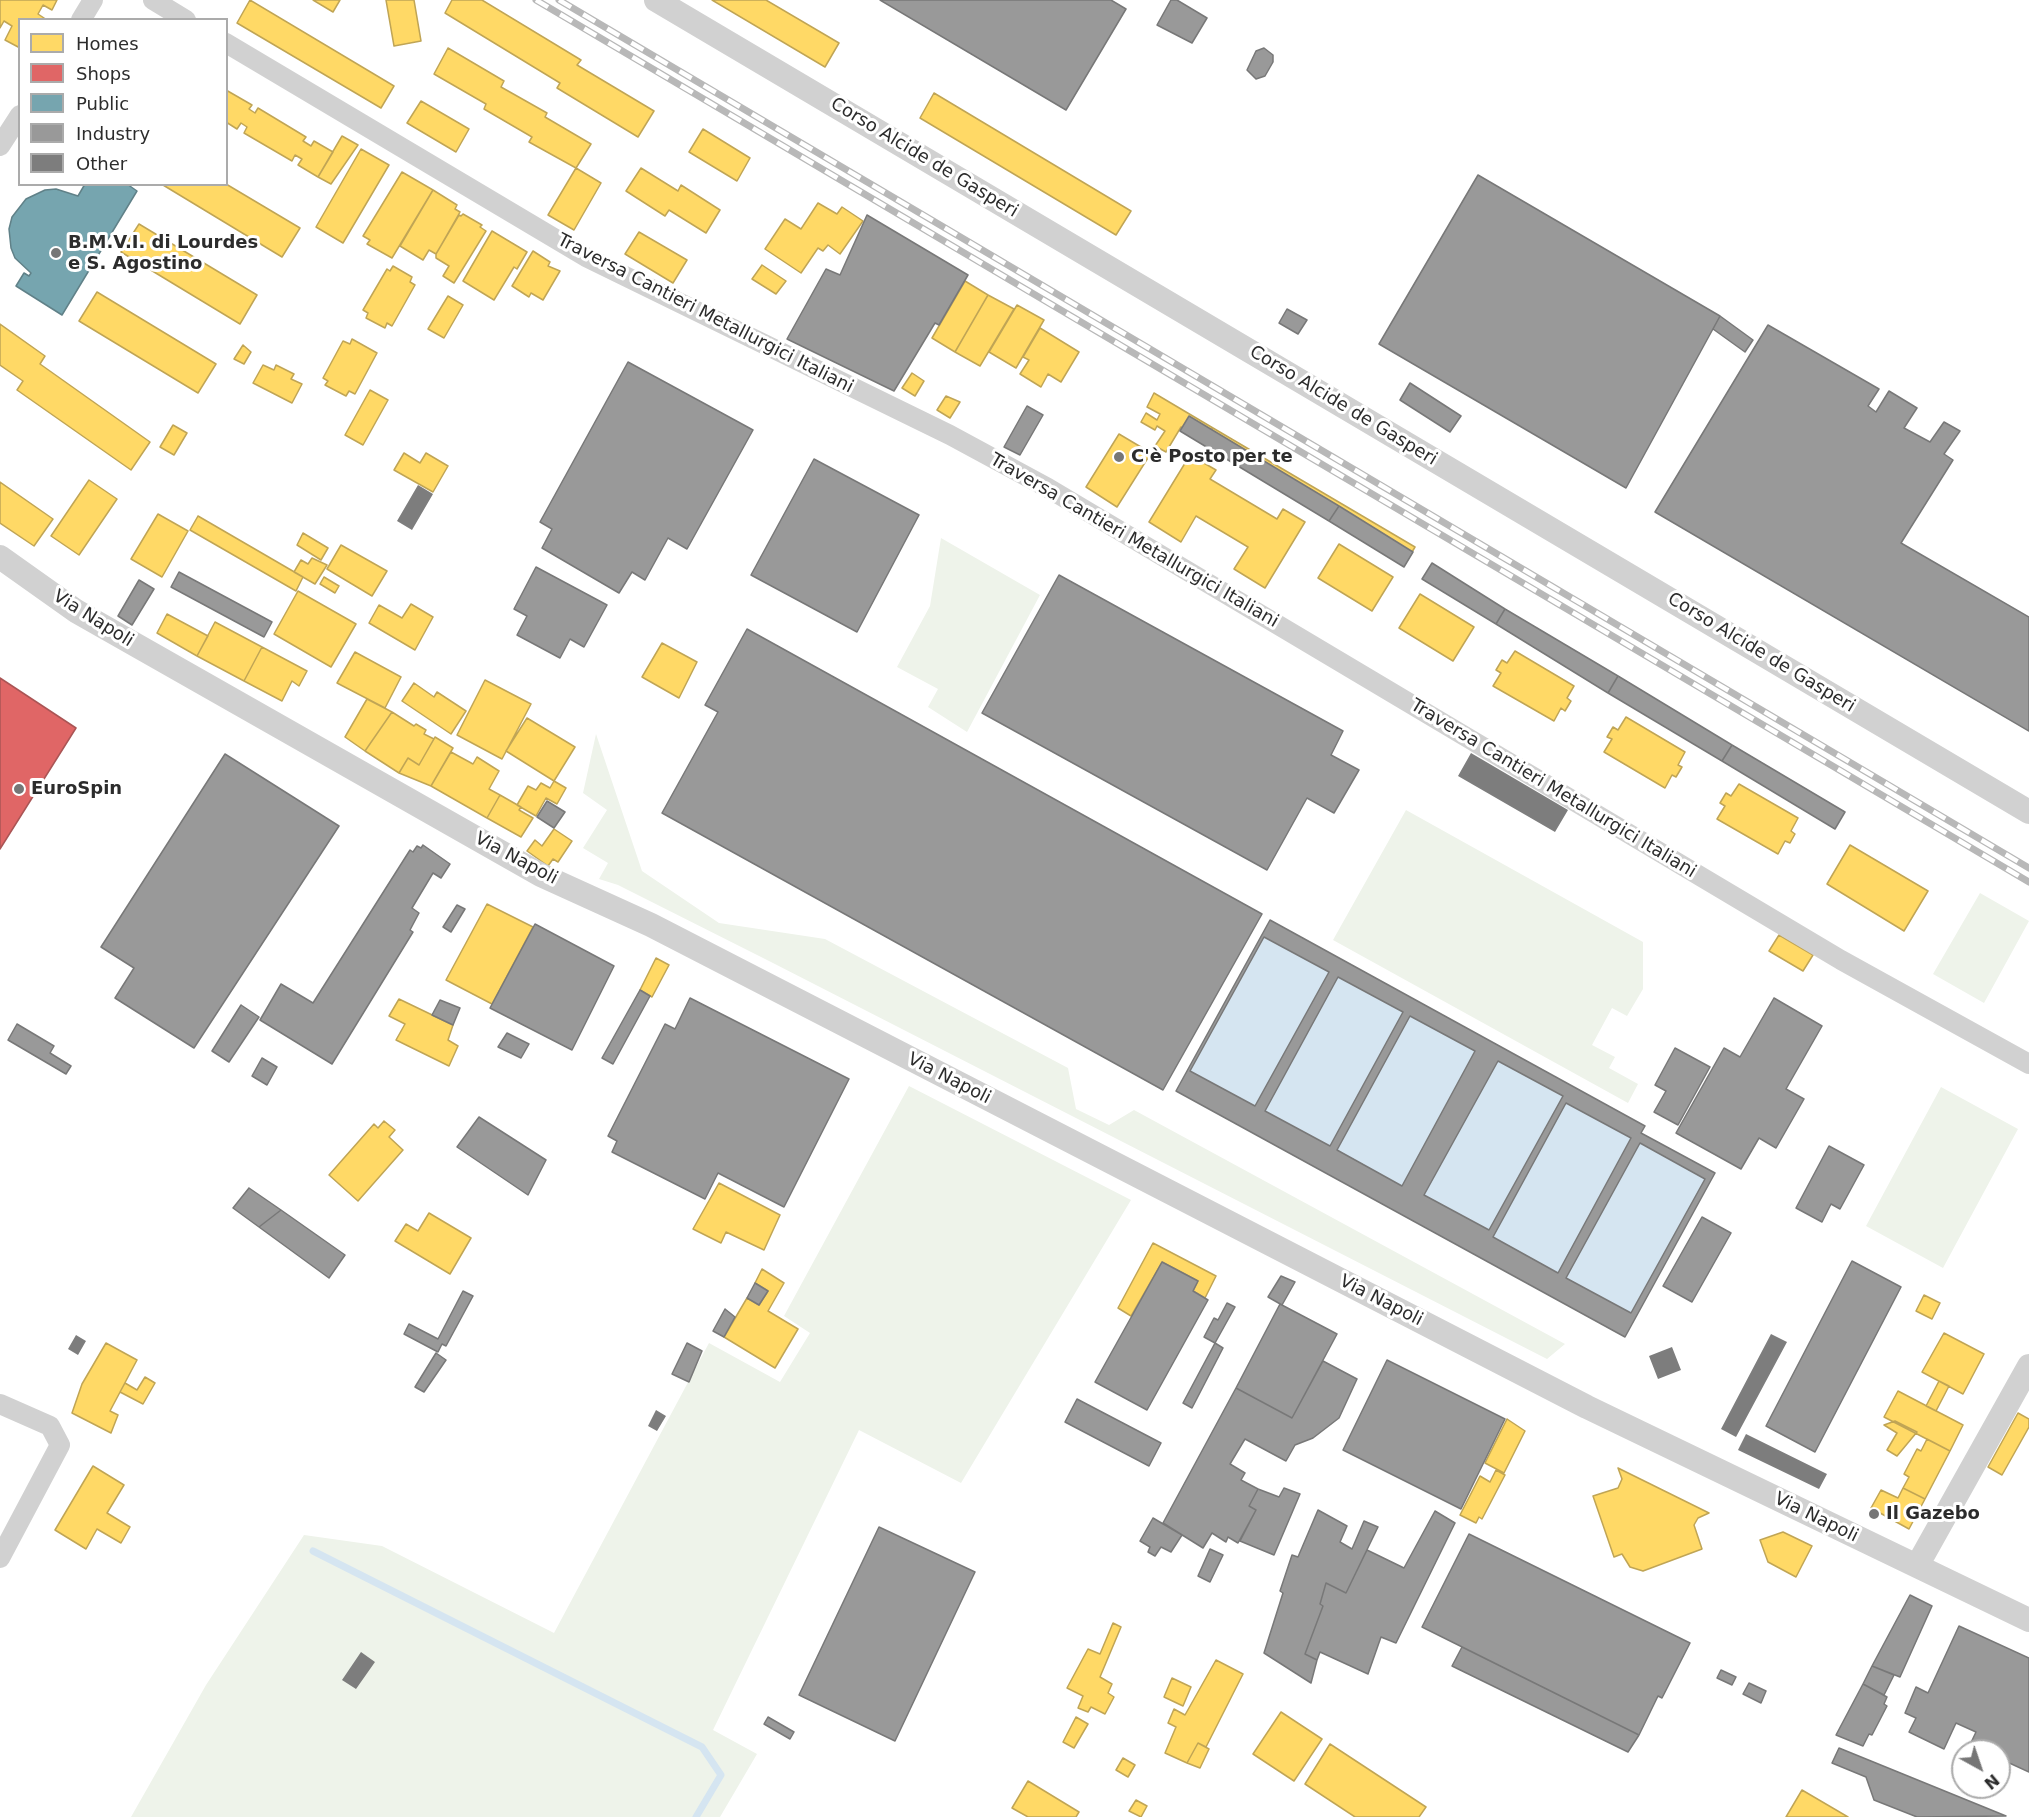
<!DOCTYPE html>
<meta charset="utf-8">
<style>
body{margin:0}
#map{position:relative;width:2029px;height:1817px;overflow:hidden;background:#fff;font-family:"DejaVu Sans",sans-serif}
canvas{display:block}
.legend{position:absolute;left:18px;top:18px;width:210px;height:168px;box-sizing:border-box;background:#fff;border:2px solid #ababab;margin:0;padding:8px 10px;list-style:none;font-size:18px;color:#2c2c2c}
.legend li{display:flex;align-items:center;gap:12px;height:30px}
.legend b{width:30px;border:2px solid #ababab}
.north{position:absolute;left:1951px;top:1739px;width:60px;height:60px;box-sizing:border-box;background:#fff;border:2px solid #ababab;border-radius:50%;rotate:140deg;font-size:16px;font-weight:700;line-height:24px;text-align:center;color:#2c2c2c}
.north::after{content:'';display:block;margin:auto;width:21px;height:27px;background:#767676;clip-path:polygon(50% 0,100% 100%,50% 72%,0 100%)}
</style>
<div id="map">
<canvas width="2029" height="1817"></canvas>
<ul class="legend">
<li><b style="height:16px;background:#ffd966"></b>Homes</li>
<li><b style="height:16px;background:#e06666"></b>Shops</li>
<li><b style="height:16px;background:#76a5af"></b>Public</li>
<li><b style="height:16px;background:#999"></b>Industry</li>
<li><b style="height:16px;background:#7d7d7d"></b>Other</li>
</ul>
<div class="north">N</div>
</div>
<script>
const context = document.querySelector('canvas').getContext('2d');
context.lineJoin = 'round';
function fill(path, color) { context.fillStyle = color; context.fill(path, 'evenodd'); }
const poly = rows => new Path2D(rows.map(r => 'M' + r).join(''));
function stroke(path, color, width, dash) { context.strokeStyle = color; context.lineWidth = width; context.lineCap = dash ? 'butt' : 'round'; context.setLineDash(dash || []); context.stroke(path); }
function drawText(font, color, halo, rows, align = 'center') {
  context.font = font + ' "DejaVu Sans",sans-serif'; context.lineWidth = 6; context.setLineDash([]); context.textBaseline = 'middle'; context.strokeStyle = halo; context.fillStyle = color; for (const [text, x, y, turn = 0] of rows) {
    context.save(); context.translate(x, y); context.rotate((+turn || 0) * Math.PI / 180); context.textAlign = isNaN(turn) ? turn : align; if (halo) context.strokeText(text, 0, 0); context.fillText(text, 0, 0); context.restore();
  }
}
const green = poly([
 [941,538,1040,595,967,732,928,707,938,689,897,667,930,606],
 [596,734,642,871,719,923,825,939,1068,1068,1076,1109,1109,1125,1134,1110,1565,1344,1547,1359,771,962,618,885,599,879,608,863,583,848,607,810,583,793],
 [1406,810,1643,942,1643,989,1627,1016,1612,1008,1592,1045,1615,1057,1609,1068,1638,1084,1628,1103,1333,940],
 [1980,893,2029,921,1984,1003,1933,974],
 [909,1086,1131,1200,961,1483,859,1430,713,1730,757,1754,720,1817,131,1817,206,1685,304,1535,382,1546,554,1633,709,1343,780,1382,810,1333,784,1316],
 [1941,1087,2018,1129,1943,1268,1866,1226]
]);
const water = poly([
 [1264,937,1329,972,1255,1106,1190,1071],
 [1338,977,1403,1012,1330,1146,1265,1111],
 [1410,1016,1475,1051,1402,1186,1337,1150],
 [1498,1061,1563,1096,1489,1230,1424,1195],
 [1566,1103,1631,1138,1558,1273,1493,1237],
 [1640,1143,1705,1179,1631,1313,1566,1278]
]);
const homes = poly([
 [0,0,57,0,52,10,43,5,38,14,47,20,20,20,20,48,5,40,12,26,4,21,0,28,0,0],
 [250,0,394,86,381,108,237,23,250,0],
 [313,0,340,0,333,12,313,0],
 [386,0,414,0,421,41,394,46,386,0],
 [452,0,482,0,581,60,577,65,654,111,638,137,557,88,560,83,445,13,452,0],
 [712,0,766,0,839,43,825,67,712,0],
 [448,48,504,81,501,87,547,113,545,117,591,144,576,168,529,142,532,137,484,109,486,104,434,74,448,48],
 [226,90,252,105,249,109,255,113,258,108,306,137,303,141,311,146,314,141,333,152,318,177,298,165,302,159,295,155,292,161,244,133,247,127,241,123,237,129,226,122,226,90],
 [934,93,1131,211,1116,235,920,118,934,93],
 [421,101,469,129,456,152,407,123,421,101],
 [703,129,750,158,737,181,689,152,703,129],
 [342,136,358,145,331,184,318,177,342,136],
 [361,149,389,165,343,243,316,227,361,149],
 [576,168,601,183,574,230,548,215,576,168],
 [641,168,678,191,681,185,720,210,706,233,669,210,665,216,626,191,641,168],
 [402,172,433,190,392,258,367,244,370,240,363,236,402,172],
 [226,184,300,228,282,257,163,185,226,184],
 [433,190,457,205,455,209,460,212,436,254,429,250,423,260,400,246,433,190],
 [818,203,837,214,842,207,863,221,840,254,828,245,823,251,818,248,801,273,765,249,785,219,801,229,818,203],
 [463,214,482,225,480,227,486,231,454,283,443,276,449,266,436,258,436,254,459,215,461,216,463,214],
 [139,224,257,295,240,324,121,252,139,224],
 [492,231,527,252,517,269,514,267,494,300,463,281,492,231],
 [639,232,687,260,673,283,625,254,639,232],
 [533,251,550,262,548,266,560,271,543,300,531,293,529,297,512,286,533,251],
 [762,265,786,281,776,294,752,279,762,265],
 [393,266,412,277,410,282,415,285,392,326,387,323,385,328,366,318,368,313,363,310,387,269,390,271,393,266],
 [965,281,988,295,955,352,932,338,965,281],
 [97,292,216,364,198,393,79,321,97,292],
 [988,295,1014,309,980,366,955,352,988,295],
 [448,296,463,305,444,338,428,329,448,296],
 [1017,305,1044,320,1016,368,989,352,1017,305],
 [0,324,45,356,40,364,150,442,131,470,17,390,23,381,0,365,0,324],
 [1040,328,1079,352,1061,382,1048,374,1041,387,1020,374,1029,360,1023,357,1040,328],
 [352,339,377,353,355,394,349,391,346,396,325,385,328,381,323,378,343,341,350,344,352,339],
 [243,345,251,352,244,364,234,359,243,345],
 [263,365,274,370,276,365,294,374,291,379,302,384,292,403,253,383,263,365],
 [912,373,924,381,915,396,902,388,912,373],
 [370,390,388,400,363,445,345,435,370,390],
 [1154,393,1213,428,1200,439,1181,427,1166,452,1155,446,1165,431,1157,426,1155,430,1141,422,1146,413,1157,420,1160,414,1147,407,1154,393],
 [946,396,960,402,950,418,937,410,946,396],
 [173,425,187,433,174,455,160,447,173,425],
 [1213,428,1415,547,1405,564,1332,520,1333,517,1200,439,1213,428],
 [1119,434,1151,453,1117,507,1086,487,1119,434],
 [404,453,420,463,426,453,448,466,433,492,394,470,404,453],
 [1190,455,1216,470,1210,479,1277,519,1283,509,1305,522,1265,588,1234,569,1248,547,1196,516,1181,542,1149,522,1190,455],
 [89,480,117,499,79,555,51,536,89,480],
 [0,482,53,519,34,546,0,523,0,482],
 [158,514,188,531,162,577,131,559,158,514],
 [198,516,303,577,296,591,190,530,198,516],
 [303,533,328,548,321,560,297,545,303,533],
 [1339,544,1393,577,1372,611,1318,578,1339,544],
 [341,545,387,571,372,596,327,569,341,545],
 [312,558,327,565,315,584,294,572,301,560,308,564,312,558],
 [324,577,339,586,335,593,320,584,324,577],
 [298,591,356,624,331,667,274,634,298,591],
 [1420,594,1474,627,1453,661,1399,628,1420,594],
 [411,604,433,617,415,650,369,623,379,605,402,618,411,604],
 [167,614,208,636,197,656,157,633,167,614],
 [215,622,262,647,244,681,197,656,215,622],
 [662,643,697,662,679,698,642,677,662,643],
 [262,647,307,671,299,686,292,681,282,701,244,681,262,647],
 [1515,651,1574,686,1567,698,1571,701,1565,711,1561,708,1554,721,1493,686,1501,673,1496,670,1502,660,1507,663,1515,651],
 [355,652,401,677,385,708,337,683,355,652],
 [485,680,531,704,502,759,457,735,485,680],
 [414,683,434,697,437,692,466,711,451,734,402,701,414,683],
 [367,699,392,712,365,751,345,737,367,699],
 [392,712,414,726,416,724,426,730,424,734,434,739,419,765,408,758,399,773,365,751,392,712],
 [1626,717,1685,752,1678,765,1682,767,1676,777,1672,775,1665,788,1604,752,1612,739,1607,737,1613,727,1618,730,1626,717],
 [527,718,575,747,554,781,506,751,527,718],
 [435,737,453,748,431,786,399,773,408,758,419,765,435,737],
 [451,752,473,764,477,757,499,771,489,789,500,795,487,818,431,786,451,752],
 [554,781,566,788,557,804,546,798,536,816,517,805,528,786,536,790,541,783,550,788,554,781],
 [1739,784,1798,818,1791,831,1795,834,1790,843,1785,841,1778,854,1717,819,1725,806,1720,803,1726,793,1731,796,1739,784],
 [500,795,521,807,519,810,533,818,521,837,487,818,500,795],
 [554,829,572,841,558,862,553,859,548,866,527,851,535,840,542,846,554,829],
 [1850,845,1928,891,1904,931,1827,884,1850,845],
 [487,904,533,927,492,1004,446,980,487,904],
 [1779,935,1813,955,1803,971,1769,951,1779,935],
 [656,958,669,965,652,997,640,990,656,958],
 [399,999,453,1025,448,1040,458,1046,449,1066,396,1040,405,1024,389,1016,399,999],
 [384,1121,395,1130,389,1137,403,1150,358,1201,329,1175,374,1124,378,1128,384,1121],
 [719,1183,780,1215,764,1250,726,1232,721,1243,693,1229,719,1183],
 [429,1213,471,1238,450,1274,395,1241,406,1224,418,1231,429,1213],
 [1153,1243,1216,1276,1205,1298,1193,1291,1198,1281,1162,1262,1131,1316,1118,1308,1153,1243],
 [762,1269,784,1283,768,1311,798,1329,775,1368,724,1337,747,1298,759,1305,768,1291,755,1283,762,1269],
 [1924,1295,1940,1303,1932,1319,1916,1311,1924,1295],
 [1944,1333,1984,1354,1963,1394,1922,1372,1944,1333],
 [106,1343,137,1360,110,1411,118,1415,111,1433,72,1413,82,1384,106,1343],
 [145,1377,155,1383,143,1404,120,1392,125,1383,137,1390,145,1377],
 [1939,1381,1949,1386,1936,1411,1926,1406,1939,1381],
 [1898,1391,1963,1425,1950,1451,1884,1417,1898,1391],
 [2018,1413,2029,1419,2029,1427,2002,1475,1988,1467,2018,1413],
 [1507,1419,1525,1431,1504,1473,1485,1463,1507,1419],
 [1895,1421,1917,1432,1897,1456,1887,1450,1897,1433,1884,1425,1895,1421],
 [1927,1439,1950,1451,1925,1499,1903,1488,1909,1477,1904,1474,1917,1449,1921,1451,1927,1439],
 [93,1466,124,1485,107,1513,130,1527,121,1543,97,1529,86,1549,55,1530,93,1466],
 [1618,1468,1709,1513,1698,1518,1694,1525,1702,1549,1643,1571,1630,1567,1622,1554,1614,1557,1593,1496,1618,1488,1622,1479,1618,1468],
 [1496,1470,1505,1475,1482,1519,1479,1517,1476,1523,1460,1515,1480,1476,1490,1482,1496,1470],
 [1903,1488,1925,1499,1909,1529,1871,1508,1881,1490,1898,1498,1903,1488],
 [1783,1532,1812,1546,1796,1577,1768,1562,1760,1540,1783,1532],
 [1113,1623,1121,1627,1100,1677,1112,1684,1108,1693,1114,1697,1105,1714,1091,1707,1088,1712,1078,1708,1083,1696,1067,1688,1088,1649,1100,1654,1113,1623],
 [1216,1660,1243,1674,1206,1747,1198,1743,1187,1763,1165,1753,1176,1727,1168,1723,1174,1709,1185,1715,1216,1660],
 [1172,1678,1191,1687,1183,1706,1164,1697,1172,1678],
 [1281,1712,1322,1739,1294,1781,1253,1754,1281,1712],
 [1076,1717,1088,1724,1074,1748,1063,1742,1076,1717],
 [1198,1743,1209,1749,1200,1768,1187,1763,1198,1743],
 [1330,1744,1426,1807,1419,1817,1355,1817,1305,1784,1330,1744],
 [1123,1758,1135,1765,1128,1777,1116,1770,1123,1758],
 [1028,1781,1079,1812,1076,1817,1028,1817,1012,1808,1028,1781],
 [1802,1790,1848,1817,1786,1817,1802,1790],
 [1136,1800,1147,1806,1141,1817,1129,1811,1136,1800]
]);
const shops = poly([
 [0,678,76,728,0,849,0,678]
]);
const public = poly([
 [85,184,127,184,137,191,62,315,16,286,24,273,29,276,31,273,15,258,11,248,9,229,12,217,26,199,45,190,56,189,78,196,85,184]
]);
const industry = poly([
 [880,0,1111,0,1126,9,1066,110,880,0],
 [1171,0,1177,0,1207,18,1192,43,1157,25,1171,0],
 [1264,48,1273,55,1273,62,1265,76,1256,79,1247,70,1256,51,1264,48],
 [1478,175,1720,316,1626,488,1379,344,1478,175],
 [867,215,968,275,939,325,935,323,894,391,787,339,826,269,840,275,867,215],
 [1287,309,1307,320,1298,334,1279,323,1287,309],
 [1720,316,1753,340,1745,352,1713,329,1720,316],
 [1768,325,1879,389,1868,406,1876,412,1889,391,1917,408,1904,428,1930,442,1944,422,1960,431,1944,454,1953,460,1901,543,2029,617,2029,731,1655,512,1768,325],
 [628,362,753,430,687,549,668,538,645,580,632,572,619,593,542,548,552,529,540,522,628,362],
 [1410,383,1461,416,1450,432,1400,400,1410,383],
 [1027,406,1043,415,1020,455,1004,447,1027,406],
 [1189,416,1339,506,1329,521,1180,431,1189,416],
 [814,459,919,515,857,632,751,575,814,459],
 [1339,506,1413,552,1404,567,1329,521,1339,506],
 [1432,563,1505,609,1496,624,1422,579,1432,563],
 [536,567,607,605,584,647,570,639,560,658,517,635,527,616,514,609,536,567],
 [179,572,272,622,264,637,171,587,179,572],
 [1059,575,1343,731,1331,755,1359,770,1334,813,1307,798,1267,870,982,713,1059,575],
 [139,580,154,589,132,625,118,616,139,580],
 [1505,609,1618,676,1608,693,1496,624,1505,609],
 [747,629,1262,914,1163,1090,662,813,718,712,705,705,747,629],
 [1618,676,1732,745,1722,761,1608,693,1618,676],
 [1732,745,1845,812,1835,829,1722,761,1732,745],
 [225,754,339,826,194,1048,115,998,134,968,101,947,225,754],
 [547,801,565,812,554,828,537,817,547,801],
 [423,845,450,864,441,878,433,873,412,908,419,913,410,930,413,932,332,1064,260,1020,281,984,313,1003,410,850,413,852,417,846,421,848,423,845],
 [457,905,465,909,451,932,443,927,457,905],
 [1270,920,1645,1126,1641,1133,1715,1173,1625,1337,1176,1091,1270,920],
 [1264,937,1329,972,1255,1106,1190,1071,1264,937],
 [1338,977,1403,1012,1330,1146,1265,1111,1338,977],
 [1410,1016,1475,1051,1402,1186,1337,1150,1410,1016],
 [1498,1061,1563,1096,1489,1230,1424,1195,1498,1061],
 [1566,1103,1631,1138,1558,1273,1493,1237,1566,1103],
 [1640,1143,1705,1179,1631,1313,1566,1278,1640,1143],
 [535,924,614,966,572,1050,490,1008,535,924],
 [640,990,650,996,613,1064,602,1058,640,990],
 [690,998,849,1079,784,1207,718,1173,705,1199,612,1152,617,1141,608,1136,665,1024,675,1029,690,998],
 [1774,998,1822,1026,1786,1089,1804,1099,1776,1148,1759,1138,1741,1169,1676,1133,1724,1048,1740,1057,1774,998],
 [440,1000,460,1008,453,1025,432,1015,440,1000],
 [241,1005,259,1017,229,1062,212,1051,241,1005],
 [17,1024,54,1046,50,1053,71,1066,66,1074,8,1040,17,1024],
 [507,1033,529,1044,521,1058,498,1047,507,1033],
 [1675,1048,1710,1067,1678,1125,1654,1112,1666,1091,1655,1085,1675,1048],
 [262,1058,277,1067,267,1085,252,1076,262,1058],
 [479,1117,546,1160,528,1195,457,1147,479,1117],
 [1829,1146,1864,1165,1840,1209,1831,1204,1822,1222,1796,1208,1829,1146],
 [249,1188,281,1210,259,1227,233,1208,249,1188],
 [281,1210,345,1255,329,1278,259,1227,281,1210],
 [1702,1217,1731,1233,1692,1302,1663,1286,1702,1217],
 [1852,1261,1901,1287,1815,1452,1766,1426,1852,1261],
 [1162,1262,1198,1281,1193,1291,1208,1300,1147,1410,1095,1382,1162,1262],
 [1281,1276,1295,1282,1282,1305,1268,1297,1281,1276],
 [755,1283,768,1291,759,1305,747,1298,755,1283],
 [463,1291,473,1296,446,1346,442,1344,438,1352,404,1334,409,1324,438,1339,463,1291],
 [1227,1303,1235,1307,1215,1343,1204,1337,1214,1318,1218,1320,1227,1303],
 [1280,1304,1337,1334,1292,1418,1236,1388,1280,1304],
 [725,1309,735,1317,724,1337,713,1331,725,1309],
 [687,1343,702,1351,689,1382,672,1374,687,1343],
 [1215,1343,1223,1348,1192,1408,1183,1403,1215,1343],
 [436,1353,446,1360,424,1392,415,1387,436,1353],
 [1387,1360,1505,1419,1461,1509,1343,1450,1387,1360],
 [1323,1361,1357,1379,1339,1418,1313,1438,1295,1445,1286,1461,1245,1439,1230,1464,1245,1473,1241,1480,1258,1489,1249,1506,1256,1510,1238,1543,1228,1537,1226,1542,1212,1533,1203,1548,1163,1523,1236,1388,1292,1418,1323,1361],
 [1077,1399,1161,1443,1149,1466,1065,1422,1077,1399],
 [1284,1488,1300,1494,1274,1555,1240,1541,1256,1510,1249,1506,1258,1489,1279,1497,1284,1488],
 [1318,1510,1347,1526,1340,1542,1352,1549,1364,1521,1378,1527,1346,1593,1326,1583,1320,1604,1323,1606,1305,1654,1317,1660,1311,1683,1264,1653,1283,1593,1280,1591,1292,1555,1298,1557,1318,1510],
 [1435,1511,1455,1523,1396,1643,1381,1637,1368,1674,1320,1652,1317,1660,1305,1654,1323,1606,1320,1604,1326,1583,1346,1593,1367,1550,1404,1568,1435,1511],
 [1153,1518,1182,1535,1171,1552,1161,1547,1155,1556,1148,1552,1150,1547,1140,1541,1153,1518],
 [879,1527,975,1572,895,1741,799,1695,879,1527],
 [1469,1534,1690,1643,1662,1698,1658,1696,1639,1735,1422,1627,1469,1534],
 [1210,1549,1223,1555,1210,1582,1198,1576,1210,1549],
 [1910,1595,1932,1606,1900,1677,1872,1666,1910,1595],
 [1959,1626,2029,1658,2029,1772,2005,1761,1999,1774,1999,1751,1967,1751,1976,1732,1956,1723,1944,1749,1909,1732,1916,1718,1905,1713,1916,1687,1928,1693,1959,1626],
 [1462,1647,1639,1735,1628,1752,1452,1666,1462,1647],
 [1872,1666,1894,1675,1884,1695,1863,1684,1872,1666],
 [1721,1670,1736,1677,1732,1685,1717,1678,1721,1670],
 [1749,1683,1766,1691,1761,1703,1743,1694,1749,1683],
 [1863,1684,1887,1697,1884,1704,1887,1706,1872,1735,1869,1734,1863,1746,1836,1735,1863,1684],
 [768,1717,794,1732,790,1739,764,1724,768,1717],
 [1839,1748,2006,1816,1917,1817,1874,1800,1866,1777,1832,1763,1839,1748]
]);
const stream = poly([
 [313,1551,702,1747,721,1775,696,1817]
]);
const building = poly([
 [418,485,433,494,412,530,397,521],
 [1471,753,1568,810,1555,832,1458,776],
 [1771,1334,1787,1342,1736,1437,1721,1429],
 [76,1335,86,1341,78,1355,68,1349],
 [1672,1347,1681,1370,1658,1379,1649,1356],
 [656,1410,666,1416,657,1431,648,1426],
 [1746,1434,1827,1474,1819,1489,1738,1450],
 [361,1652,375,1662,356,1689,342,1680]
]);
const minor = poly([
 [153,0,186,20],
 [81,20,93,0],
 [226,43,586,257,950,435,1048,488,1841,960,2029,1064],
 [0,146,20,115],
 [0,1404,50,1426,60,1445,0,1558]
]);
const tertiary = poly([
 [656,0,2029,812],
 [0,557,76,611,541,875,651,925,1587,1407,2029,1620],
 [1917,1566,2029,1366]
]);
const rail = poly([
 [536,0,2029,882],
 [559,0,2029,868]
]);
const markers = [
 [56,253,6,"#767676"],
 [1119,457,6,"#767676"],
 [19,789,6,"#767676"],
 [1874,1514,6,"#767676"]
];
const streetNames = [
 ["Corso Alcide de Gasperi",924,158,31],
 ["Traversa Cantieri Metallurgici Italiani",705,314,27],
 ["Corso Alcide de Gasperi",1343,406,31],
 ["Traversa Cantieri Metallurgici Italiani",1134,541,30],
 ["Via Napoli",93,619,32],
 ["Corso Alcide de Gasperi",1761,653,31],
 ["Traversa Cantieri Metallurgici Italiani",1553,789,31],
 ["Via Napoli",516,859,28],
 ["Via Napoli",949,1079,27],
 ["Via Napoli",1381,1301,27],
 ["Via Napoli",1816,1518,26]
];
const poiNames = [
 ["B.M.V.I. di Lourdes",68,243],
 ["e S. Agostino",68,264],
 ["C'è Posto per te",1131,457],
 ["EuroSpin",31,789],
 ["Il Gazebo",1886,1514]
];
fill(green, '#eef3ea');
fill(water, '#d5e5f1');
fill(homes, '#ffd966');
stroke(homes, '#c0a555', 1.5);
fill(shops, '#e06666');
stroke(shops, '#a55', 1.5);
fill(public, '#76a5af');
stroke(public, '#608188', 1.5);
fill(industry, '#999');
stroke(industry, '#787878', 1.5);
stroke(stream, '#d5e5f1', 7);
fill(building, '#7d7d7d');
stroke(minor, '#d1d1d1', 20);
stroke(tertiary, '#d1d1d1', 24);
stroke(rail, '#b8b8b8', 7);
stroke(rail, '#fff', 4.5, [14]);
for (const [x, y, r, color] of markers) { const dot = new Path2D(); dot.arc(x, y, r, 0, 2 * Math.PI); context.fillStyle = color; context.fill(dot); stroke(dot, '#fff', 2); }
drawText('18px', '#2c2c2c', '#fff', streetNames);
drawText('bold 18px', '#2c2c2c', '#fff', poiNames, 'left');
</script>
